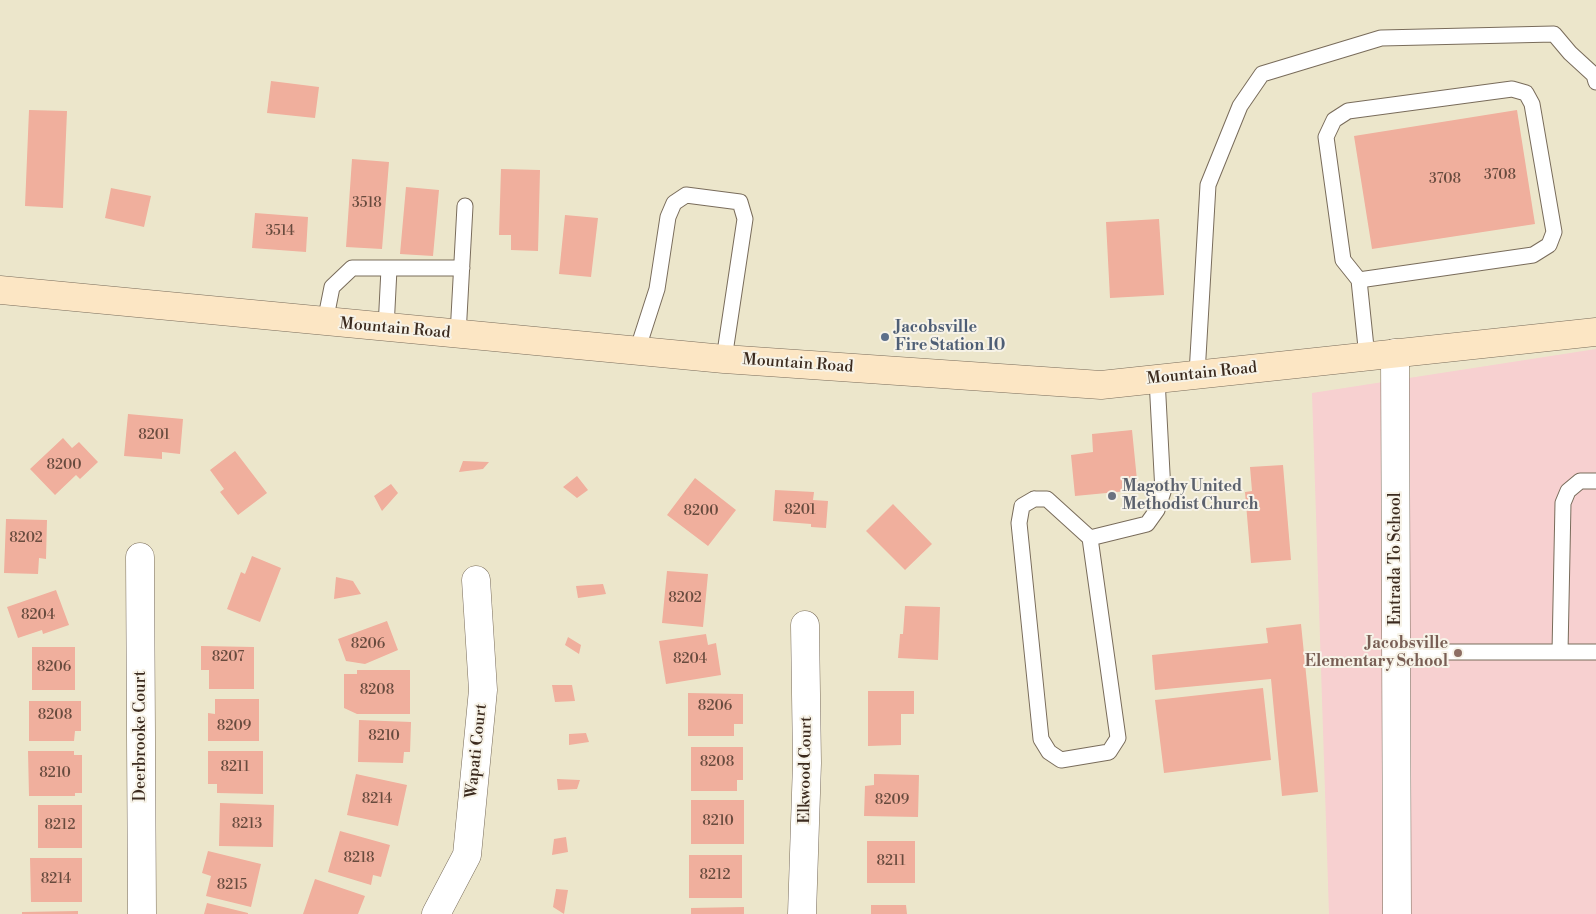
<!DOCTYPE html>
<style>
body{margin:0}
canvas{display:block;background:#ece6cb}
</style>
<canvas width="1596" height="914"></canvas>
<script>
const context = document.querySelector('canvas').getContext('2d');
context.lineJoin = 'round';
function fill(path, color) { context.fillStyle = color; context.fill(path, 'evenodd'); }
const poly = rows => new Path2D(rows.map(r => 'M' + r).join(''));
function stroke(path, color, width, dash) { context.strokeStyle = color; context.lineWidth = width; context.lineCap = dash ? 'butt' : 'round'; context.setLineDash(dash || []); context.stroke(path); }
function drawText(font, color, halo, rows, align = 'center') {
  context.font = font + ' "Libre Bodoni",serif'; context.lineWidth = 4; context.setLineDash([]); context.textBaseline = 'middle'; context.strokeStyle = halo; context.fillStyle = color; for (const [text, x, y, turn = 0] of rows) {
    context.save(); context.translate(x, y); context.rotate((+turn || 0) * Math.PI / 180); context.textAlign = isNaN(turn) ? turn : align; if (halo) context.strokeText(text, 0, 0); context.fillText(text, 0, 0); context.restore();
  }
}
const built = poly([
 [1596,349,1596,914,1329,914,1312,393]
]);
const building = poly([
 [271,81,319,87,315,118,267,113],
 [29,110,67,111,63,208,25,206],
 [1517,110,1535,224,1372,249,1354,136],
 [352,159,389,162,382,249,346,247],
 [501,169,540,170,538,251,511,250,511,235,499,235],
 [406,187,439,190,433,256,400,254],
 [111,188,151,196,144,227,105,218],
 [255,213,308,217,306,252,252,248],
 [565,215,598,218,591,277,559,274],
 [1159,219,1164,295,1110,298,1106,222],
 [128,414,183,419,180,454,162,452,162,459,124,456],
 [1132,430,1138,490,1075,496,1071,455,1093,452,1092,434],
 [63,438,72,448,79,442,98,462,80,479,76,475,55,495,30,469],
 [235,451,267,493,238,515,220,492,224,489,210,470],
 [463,461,489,462,483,469,459,472],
 [1283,465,1291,560,1251,563,1245,492,1252,491,1250,467],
 [577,476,588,490,577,498,563,487],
 [695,478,736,510,708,546,667,515],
 [391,484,398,493,382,511,374,496],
 [775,490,814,492,813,500,828,501,826,528,811,527,811,524,773,521],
 [893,504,932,544,905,570,866,531],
 [6,519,47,520,46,559,39,558,38,574,4,573],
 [252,556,281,568,260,622,227,609,241,572,245,574],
 [667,571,708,574,703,627,662,623],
 [336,577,353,581,361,594,334,599],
 [603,584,606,594,578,598,576,586],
 [56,590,69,625,43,634,42,630,18,638,7,607],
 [905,606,940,607,938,660,898,658,900,634,903,634],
 [387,621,398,650,365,664,346,661,338,639],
 [1301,624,1318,792,1282,796,1271,679,1155,690,1152,655,1268,643,1266,628],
 [706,634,708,645,716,643,721,675,666,684,659,641],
 [568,637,581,645,579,654,565,645],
 [201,646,254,647,254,689,209,689,209,670,201,670],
 [32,647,75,647,75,690,32,690],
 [357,670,410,670,410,714,357,714,344,708,344,674,357,674],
 [552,685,572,685,575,701,555,702],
 [1263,688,1271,760,1164,773,1155,700],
 [868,691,914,691,914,714,901,714,901,745,868,746],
 [688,693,743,694,743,724,734,724,734,736,688,736],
 [215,699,259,699,259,741,208,741,208,713,215,714],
 [29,701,81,701,81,731,75,731,74,741,29,741],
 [359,720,411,722,410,752,404,752,403,763,358,762],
 [586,733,589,742,569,745,569,734],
 [691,747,743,747,743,780,737,780,737,791,691,791],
 [28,751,74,751,74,755,82,755,82,793,75,793,75,796,29,796],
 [208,751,263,751,263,794,217,793,217,784,208,784],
 [356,774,407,785,398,826,347,815],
 [874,774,919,775,918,817,864,816,865,786,874,785],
 [557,779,580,780,577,789,558,790],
 [691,800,744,800,744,844,691,844],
 [220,803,274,805,273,847,219,846],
 [38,805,82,805,82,848,38,848],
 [340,831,390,845,381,877,373,875,371,885,328,872],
 [566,837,568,852,552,855,554,839],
 [867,841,915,841,915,883,867,883],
 [208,851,261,864,251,907,206,896,211,876,202,873],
 [689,855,742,855,742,898,689,898],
 [30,858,82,858,82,902,31,902],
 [315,879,365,896,358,914,303,914],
 [556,889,568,890,564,914,553,907],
 [207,903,248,913,248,914,204,914],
 [871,905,906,905,907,914,871,914],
 [744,907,744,914,691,914,691,908],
 [78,911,78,914,22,914,22,912]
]);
const service = poly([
 [1359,280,1533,255,1549,245,1554,232,1532,104,1526,93,1512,89,1348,111,1334,120,1326,137,1343,260,1359,280,1367,357],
 [325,322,332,287,352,268,462,268],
 [386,328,389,269],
 [458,335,465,206],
 [637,351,657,289,668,217,674,203,686,195,740,202,745,219,724,359],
 [1197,374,1208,185,1240,106,1262,74,1381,38,1554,34,1570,53,1594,75,1596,82],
 [1034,499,1047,499,1090,538,1118,738,1109,752,1061,760,1049,752,1041,739,1019,523,1022,506,1034,499],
 [1090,538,1147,524,1157,510,1163,492,1157,379],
 [1396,652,1596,652],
 [1560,652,1563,503,1568,491,1580,481,1596,481]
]);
const minor = poly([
 [1395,353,1397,914],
 [140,557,142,914],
 [436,914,467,855,483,690,476,580],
 [802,914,807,763,805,625]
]);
const secondary = poly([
 [0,290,724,359,1101,385,1596,332]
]);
const markers = [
 [885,337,5,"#5c6f8a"],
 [1112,496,5,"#6b7280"],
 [1458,653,5,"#8d6e63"]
];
const numberNames = [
 ["3708",1500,176],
 ["3708",1445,180],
 ["3518",367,204],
 ["3514",280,232],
 ["8201",154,436],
 ["8200",64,466],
 ["8201",800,511],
 ["8200",701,512],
 ["8202",26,539],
 ["8202",685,599],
 ["8204",38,616],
 ["8206",368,645],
 ["8207",228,658],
 ["8204",690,660],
 ["8206",54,668],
 ["8208",377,691],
 ["8206",715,707],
 ["8208",55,716],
 ["8209",234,727],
 ["8210",384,737],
 ["8208",717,763],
 ["8211",235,768],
 ["8210",55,774],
 ["8214",377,800],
 ["8209",892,801],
 ["8210",718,822],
 ["8213",247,825],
 ["8212",60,826],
 ["8218",359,859],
 ["8211",891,862],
 ["8212",715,876],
 ["8214",56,880],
 ["8215",232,886]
];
const serviceNames = [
 ["Jacobsville",895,328],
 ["Fire Station 10",895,346]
];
const streetNames = [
 ["Mountain Road",395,329,5],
 ["Mountain Road",798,364,4],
 ["Mountain Road",1202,374,-6],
 ["Entrada To School",1396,559,-90],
 ["Deerbrooke Court",141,736,-90],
 ["Wapati Court",477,751,-84],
 ["Elkwood Court",806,770,-89]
];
const worshipNames = [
 ["Magothy United",1122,487],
 ["Methodist Church",1122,505]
];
const educationNames = [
 ["Jacobsville",1448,644],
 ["Elementary School",1448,662]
];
fill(built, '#f7d0d0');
fill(building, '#f0af9d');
stroke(service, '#796c5b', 17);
stroke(minor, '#796c5b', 29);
stroke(secondary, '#796c5b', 29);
stroke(service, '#fff', 15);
stroke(minor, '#fff', 28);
stroke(secondary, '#fce6c4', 28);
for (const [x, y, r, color] of markers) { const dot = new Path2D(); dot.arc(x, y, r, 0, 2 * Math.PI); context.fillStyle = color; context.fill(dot); stroke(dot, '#f7f3e8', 2); }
drawText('14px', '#684b3e', null, numberNames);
drawText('bold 16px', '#4e5e75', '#f7f3e8', serviceNames, 'left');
drawText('16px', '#3b2a1e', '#f7f3e8', streetNames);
drawText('bold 16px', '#5b616d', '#f7f3e8', worshipNames, 'left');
drawText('bold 16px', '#785e54', '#f7f3e8', educationNames, 'right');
</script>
